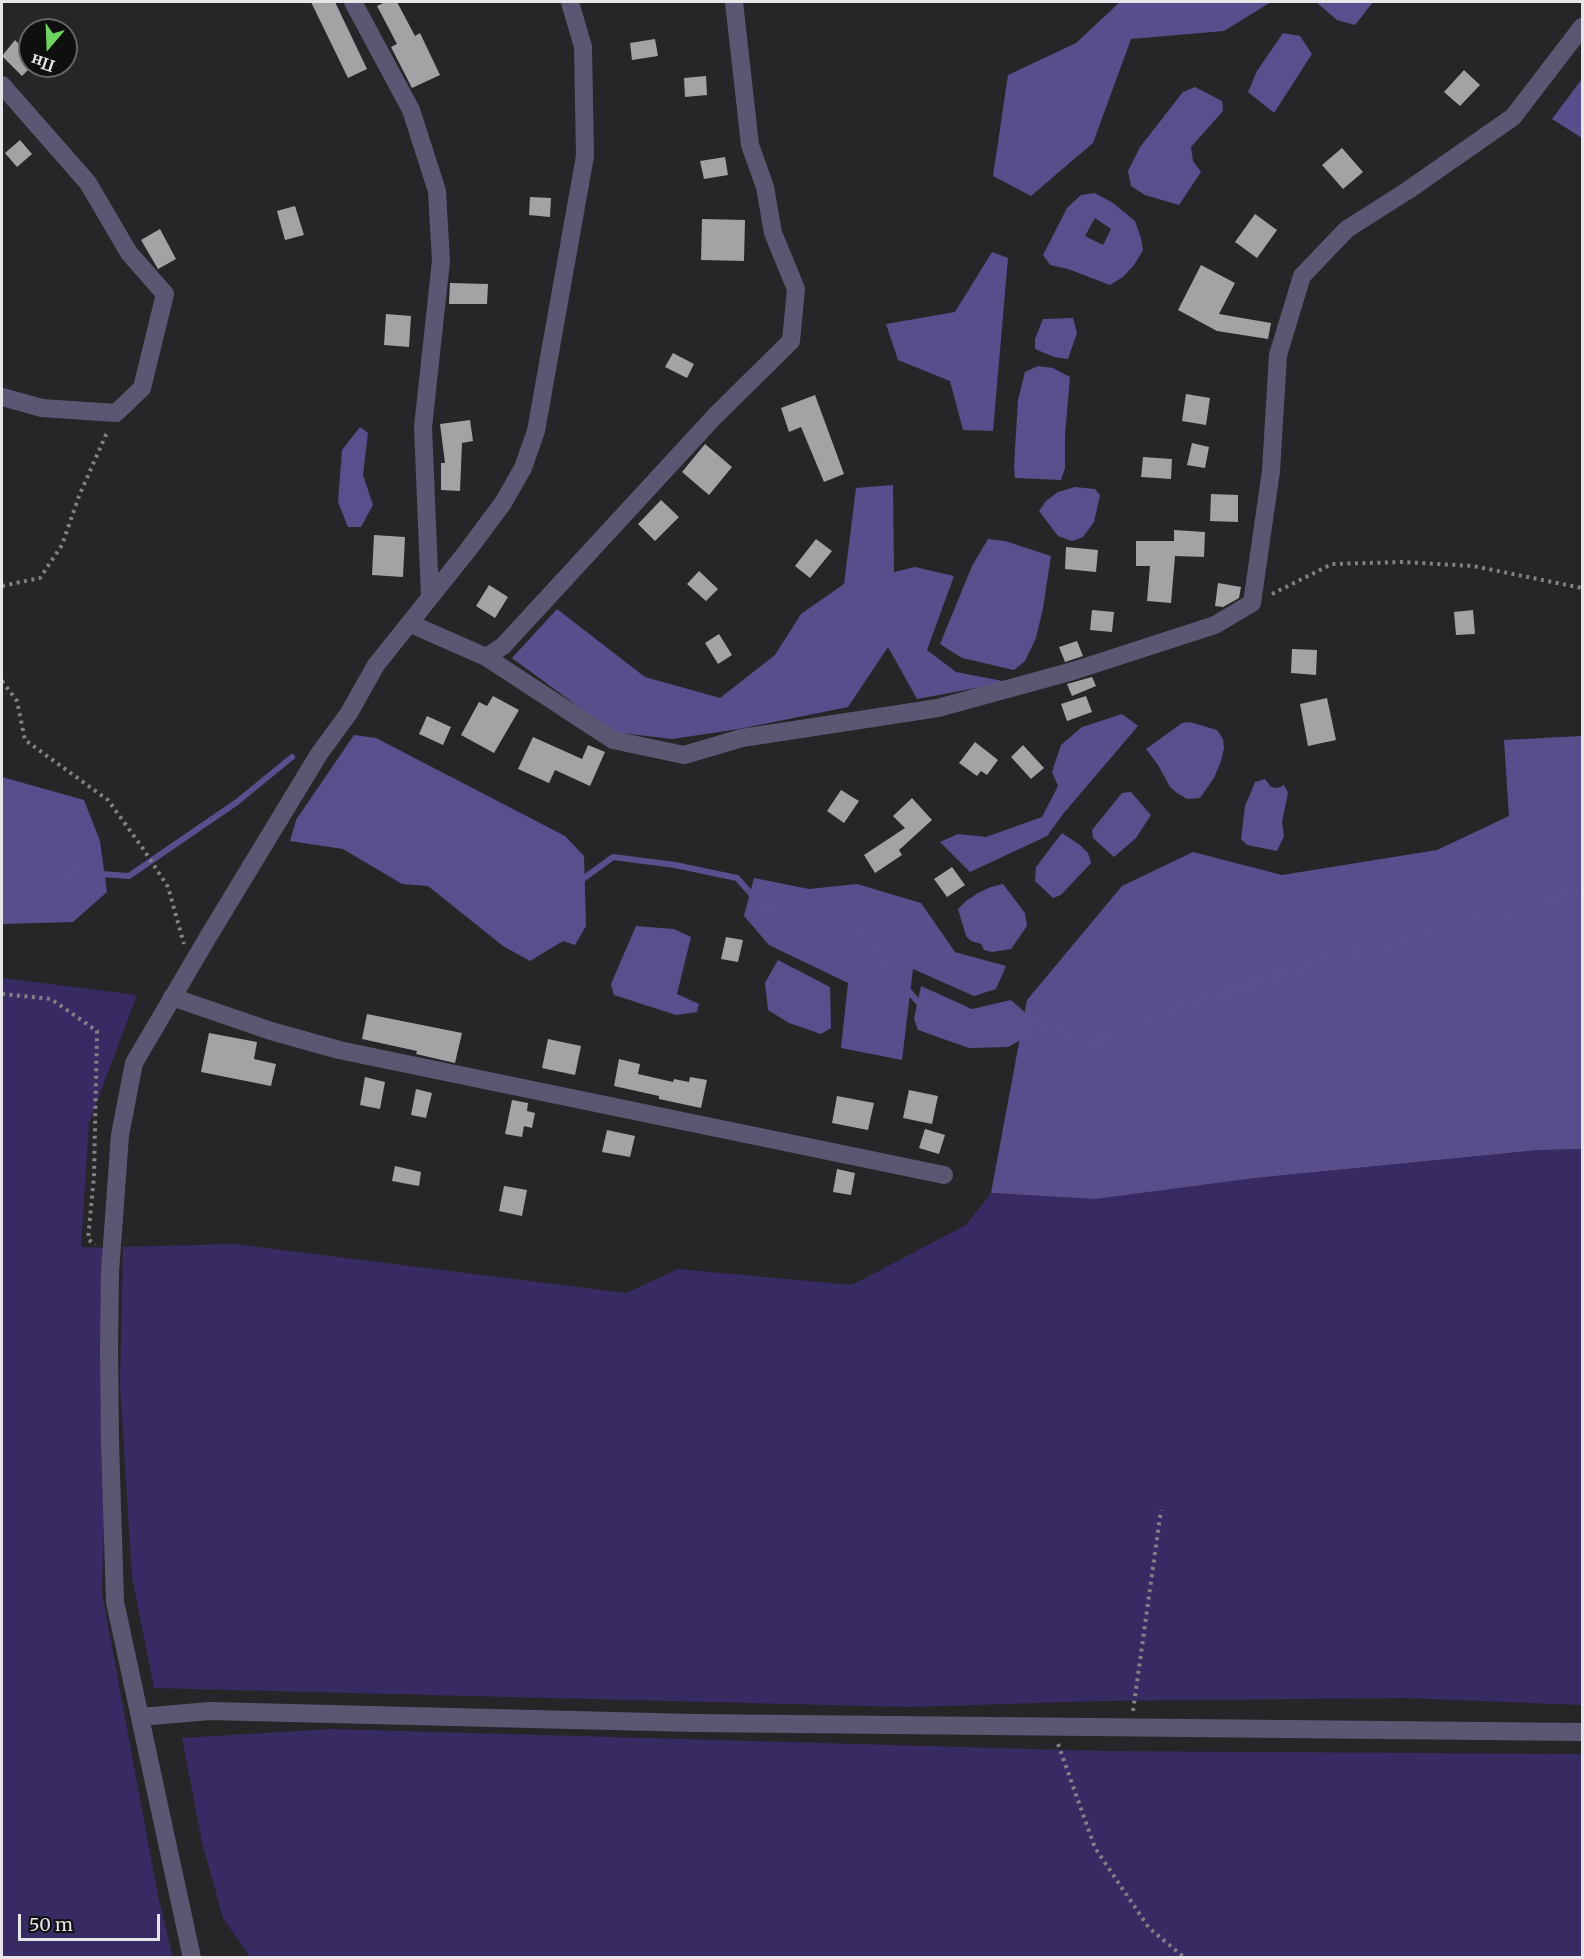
<!DOCTYPE html>
<meta charset="utf-8">
<style>
body{margin:0}
#map{position:relative;width:1584px;height:1959px;overflow:hidden;background:#262629;font-family:Merriweather,serif}
canvas{display:block}
.frame{position:absolute;inset:0;border:3px solid #e6e5e7;pointer-events:none}
.north{position:absolute;left:18px;top:18px;width:60px;height:60px;box-sizing:border-box;background:#0f0f10;border:2px solid #656566;border-radius:50%;rotate:199deg;font-size:16px;font-weight:700;line-height:24px;text-align:center;color:#e6e5e7}
.north::after{content:'';display:block;margin:auto;width:21px;height:27px;background:#6fd35f;clip-path:polygon(50% 0,100% 100%,50% 72%,0 100%)}
.scale{position:absolute;left:18px;top:1914px;width:142px;height:27px;box-sizing:border-box;border:3px solid #e6e5e7;border-top:0;padding-left:8px;font-size:18px;line-height:21px;white-space:nowrap;color:#e6e5e7;-webkit-text-stroke:4px #0f0f10;paint-order:stroke}
</style>
<div id="map">
<canvas width="1584" height="1959"></canvas>
<div class="frame"></div>
<div class="north">Пн</div>
<div class="scale">50 m</div>
</div>
<script>
const context = document.querySelector('canvas').getContext('2d');
context.lineJoin = 'round';
function fill(path, color) { context.fillStyle = color; context.fill(path, 'evenodd'); }
const poly = rows => new Path2D(rows.map(r => 'M' + r).join(''));
function stroke(path, color, width, dash) { context.strokeStyle = color; context.lineWidth = width; context.lineCap = dash ? 'butt' : 'round'; context.setLineDash(dash || []); context.stroke(path); }
const green = poly([
 [2,978,137,995,89,1123,81,1247,112,1248,102,1593,158,1896,173,1957,2,1958],
 [1582,1149,1582,1705,1405,1698,1101,1701,908,1707,154,1688,132,1577,120,1384,123,1247,234,1244,626,1293,678,1269,852,1285,966,1225,991,1193,1096,1199,1255,1178,1539,1150],
 [331,1729,1101,1751,1582,1754,1582,1957,250,1957,223,1918,202,1842,182,1738]
]);
const forest = poly([
 [1120,2,1271,2,1224,31,1131,39,1093,143,1031,196,993,176,1008,75,1076,43],
 [1582,79,1582,138,1552,119],
 [992,252,1008,258,993,431,963,430,950,381,898,360,886,324,955,312],
 [893,485,894,572,915,567,954,576,927,650,956,672,1008,682,917,699,888,647,848,707,739,729,672,739,613,732,512,658,557,609,645,677,720,698,775,655,801,614,844,584,856,488],
 [1122,714,1138,726,1063,814,1047,836,970,872,940,842,958,834,986,837,1042,817,1058,786,1052,772,1061,745,1082,727],
 [1582,736,1582,1149,1539,1150,1255,1178,1096,1199,991,1193,1027,1000,1122,886,1193,852,1282,875,1437,850,1509,816,1504,740],
 [2,777,84,800,100,841,107,892,73,922,2,924],
 [754,878,809,889,857,884,921,903,955,952,1006,966,996,989,974,996,913,969,902,1060,841,1048,848,983,769,945,744,916]
]);
const water = poly([
 [1316,2,1373,2,1355,25,1337,20],
 [1283,33,1300,36,1312,54,1274,113,1248,92,1257,71],
 [1195,87,1222,101,1223,111,1191,147,1193,161,1201,172,1179,205,1145,195,1131,186,1128,171,1140,147,1183,92],
 [1095,193,1113,203,1135,221,1141,238,1143,250,1134,265,1123,277,1110,285,1068,269,1050,265,1043,255,1067,208,1081,195],
 [1095,218,1111,229,1103,245,1085,236],
 [1073,318,1077,333,1068,359,1054,357,1035,349,1035,339,1043,319],
 [1038,366,1053,368,1070,377,1065,435,1065,468,1061,480,1015,478,1014,465,1018,400,1025,372],
 [360,427,368,433,363,475,373,505,361,527,348,527,338,502,342,450],
 [1075,487,1095,489,1100,495,1094,522,1083,537,1072,541,1058,536,1039,511,1046,501,1058,492],
 [988,539,1005,541,1051,556,1043,608,1036,638,1025,661,1014,670,962,658,940,644,972,566],
 [1190,722,1217,730,1223,739,1224,748,1221,761,1214,778,1200,798,1187,799,1177,793,1170,787,1158,765,1146,749,1182,723],
 [354,735,376,738,565,836,584,856,586,926,575,945,563,941,530,961,503,946,428,886,402,884,343,849,290,841,296,820],
 [1265,779,1271,787,1278,788,1284,785,1288,793,1282,822,1284,836,1277,851,1247,845,1241,839,1245,806,1251,792,1255,782],
 [1131,792,1151,815,1136,838,1114,857,1093,838,1092,830,1122,793],
 [1062,833,1080,845,1088,853,1091,863,1061,895,1053,898,1035,881,1036,867],
 [1003,884,1025,913,1027,926,1011,949,992,952,984,950,981,944,971,941,966,936,958,909,966,901,978,893,991,887],
 [636,926,674,929,691,937,677,994,699,1004,697,1012,676,1015,614,995,611,984],
 [778,960,830,987,831,1028,821,1034,789,1023,768,1010,765,983],
 [921,986,972,1009,1011,1000,1038,1024,1026,1037,1008,1047,969,1048,918,1030,914,1019]
]);
const stream = poly([
 [2,867,129,876,237,802,292,757],
 [580,881,613,857,675,865,737,878,762,906,862,937,918,1002,925,1003],
 [1032,1023,1094,1044,1111,1032,1311,964,1582,892]
]);
const building = poly([
 [311,2,335,2,367,69,348,78],
 [385,2,397,2,415,36,420,33,440,75,412,88,391,47,397,44,377,6],
 [655,39,658,56,632,60,630,43],
 [15,40,30,55,30,68,22,76,2,56],
 [1464,70,1480,85,1460,106,1444,92],
 [706,76,707,95,685,97,684,78],
 [20,140,32,154,17,167,5,153],
 [1342,148,1363,172,1343,189,1322,165],
 [725,157,728,175,704,179,700,161],
 [530,197,551,198,550,217,529,215],
 [295,206,304,235,285,240,277,211],
 [1255,214,1277,230,1257,258,1235,242],
 [702,219,745,220,744,261,701,260],
 [160,229,176,259,158,269,141,240],
 [1201,265,1235,283,1219,314,1271,323,1268,339,1217,331,1178,310],
 [450,283,488,284,487,304,449,304],
 [386,314,411,316,409,347,384,345],
 [673,353,694,364,687,378,665,367],
 [1186,394,1210,398,1206,425,1182,421],
 [815,395,844,474,824,482,801,427,789,432,781,408],
 [470,420,473,441,462,443,460,491,441,490,441,463,445,463,440,424],
 [1192,443,1209,447,1205,468,1187,465],
 [705,444,732,467,709,495,682,472],
 [1143,457,1172,459,1171,479,1141,477],
 [1211,494,1238,495,1238,522,1210,521],
 [661,500,679,517,655,541,638,524],
 [1174,530,1205,532,1204,557,1175,556,1171,603,1147,601,1150,566,1136,566,1136,541,1174,541],
 [374,535,405,537,403,577,372,575],
 [816,539,832,551,810,578,795,566],
 [1066,547,1098,550,1096,572,1065,569],
 [699,571,718,589,706,601,687,584],
 [1218,583,1241,587,1239,598,1223,607,1215,606],
 [489,585,508,597,495,618,476,606],
 [1092,610,1114,612,1112,632,1090,630],
 [1473,610,1475,634,1456,635,1454,612],
 [719,634,732,655,718,664,705,643],
 [1077,641,1083,656,1065,662,1059,647],
 [1292,649,1317,650,1316,675,1291,673],
 [1092,677,1096,686,1072,696,1067,684],
 [493,696,519,710,494,753,461,735,479,702,487,706],
 [1086,696,1092,712,1067,721,1061,704],
 [1327,698,1336,740,1308,746,1300,704],
 [427,716,451,727,443,745,419,734],
 [533,737,582,759,588,745,605,752,590,786,555,770,549,783,518,769],
 [975,742,998,760,987,775,981,771,977,776,959,763],
 [1023,745,1044,768,1031,779,1011,757],
 [841,790,859,801,844,823,827,811],
 [912,798,932,820,899,850,902,855,875,873,864,855,905,828,893,816],
 [952,867,965,885,947,897,934,879],
 [726,937,743,940,738,962,721,959],
 [367,1014,462,1033,455,1063,416,1054,417,1051,362,1039],
 [209,1033,257,1042,254,1059,276,1064,271,1086,201,1072],
 [548,1039,581,1046,575,1075,542,1068],
 [619,1059,640,1064,638,1074,673,1082,674,1079,689,1082,690,1077,707,1080,701,1108,659,1099,659,1096,614,1086],
 [365,1077,385,1082,380,1109,360,1105],
 [416,1089,432,1093,426,1118,411,1115],
 [909,1090,938,1096,932,1124,903,1118],
 [837,1096,874,1103,868,1130,832,1123],
 [512,1100,528,1103,527,1111,535,1113,532,1128,524,1126,522,1137,505,1134],
 [925,1129,945,1135,939,1154,919,1148],
 [607,1130,635,1136,630,1157,602,1152],
 [395,1166,421,1172,419,1186,392,1181],
 [837,1169,855,1173,851,1195,833,1192],
 [504,1186,527,1190,522,1216,499,1211]
]);
const path = poly([
 [2,586,40,578,62,545,79,496,108,430],
 [1272,594,1332,564,1403,562,1473,566,1582,588],
 [2,681,17,701,25,740,108,800,144,850,168,887,184,944],
 [2,994,51,999,97,1031,94,1176,88,1239,95,1245],
 [1133,1711,1161,1510],
 [1058,1744,1095,1848,1149,1928,1185,1958]
]);
const minor = poly([
 [353,2,411,110,437,191,441,261,423,427,430,597],
 [2,85,88,183,129,253,165,294,142,388,116,413,42,408,2,397],
 [411,624,486,657,613,740,684,755,742,738,938,708,1073,671,1215,625,1252,603,1271,471,1278,355,1302,276,1347,229,1407,191,1513,117,1582,27],
 [486,657,503,646,715,416,791,341,796,289,773,233,765,187,750,145,734,2],
 [172,997,271,1031,339,1050,944,1175],
 [140,1717,210,1711,694,1723,1582,1732],
 [192,1958,115,1602,110,1442,109,1348,110,1272,120,1135,134,1063,208,937,319,754,349,713,376,665,468,550,503,503,523,468,536,431,585,156,583,47,570,2]
]);
fill(green, '#382b63');
fill(forest, '#594d8c');
fill(water, '#5a4e8d');
stroke(stream, '#5a4e8d', 6);
fill(building, '#a3a3a6');
stroke(path, '#828184', 4, [3, 4.5]);
stroke(minor, '#5b5773', 18);
</script>
